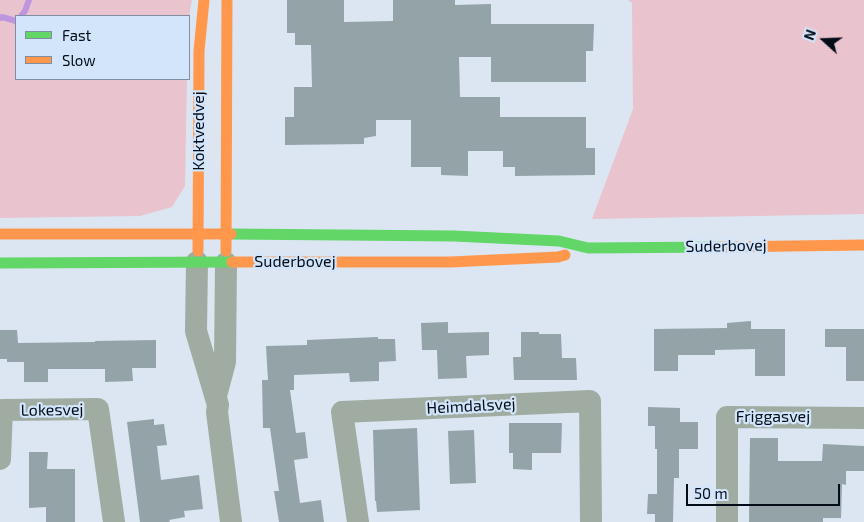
<!DOCTYPE html>
<style>
body{margin:0}
#map{position:relative;width:864px;height:522px;overflow:hidden;background:#dbe6f2;font-family:"Exo 2",sans-serif}
canvas{display:block}
.legend{position:absolute;left:15px;top:15px;width:175px;height:65px;box-sizing:border-box;background:#d2e5fb;border:1px solid #7f8ea0;margin:0;padding:6px 9px;list-style:none;font-size:15px;color:#030c18}
.legend li{display:flex;align-items:center;gap:10px;height:25px}
.legend b{width:25px;border:1px solid #7f8ea0}
.north{position:absolute;left:799px;top:15px;width:50px;height:50px;-webkit-text-stroke:4px #d2e5fb;paint-order:stroke;rotate:290deg;font-size:14px;font-weight:700;line-height:20px;text-align:center;color:#030c18}
.north::after{content:'';display:block;margin:auto;width:18px;height:22px;background:#030c18;clip-path:polygon(50% 0,100% 100%,50% 72%,0 100%)}
.scale{position:absolute;left:686px;top:484px;width:154px;height:22px;box-sizing:border-box;border:2px solid #030c18;border-top:0;padding-left:6px;font-size:15px;line-height:18px;white-space:nowrap;color:#030c18;-webkit-text-stroke:4px #d2e5fb;paint-order:stroke}
</style>
<div id="map">
<canvas width="864" height="522"></canvas>
<ul class="legend">
<li><b style="height:6px;background:#63d668"></b>Fast</li>
<li><b style="height:6px;background:#ff974d"></b>Slow</li>
</ul>
<div class="north">N</div>
<div class="scale">50 m</div>
</div>
<script>
const context = document.querySelector('canvas').getContext('2d');
context.lineJoin = 'round';
function fill(path, color) { context.fillStyle = color; context.fill(path, 'evenodd'); }
const poly = rows => new Path2D(rows.map(r => 'M' + r).join(''));
function stroke(path, color, width, dash) { context.strokeStyle = color; context.lineWidth = width; context.lineCap = dash ? 'butt' : 'round'; context.setLineDash(dash || []); context.stroke(path); }
function drawText(font, color, halo, rows, align = 'center') {
  context.font = font + ' "Exo 2",sans-serif'; context.lineWidth = 4.5; context.setLineDash([]); context.textBaseline = 'middle'; context.strokeStyle = halo; context.fillStyle = color; for (const [text, x, y, turn = 0] of rows) {
    context.save(); context.translate(x, y); context.rotate((+turn || 0) * Math.PI / 180); context.textAlign = isNaN(turn) ? turn : align; if (halo) context.strokeText(text, 0, 0); context.fillText(text, 0, 0); context.restore();
  }
}
const green = poly([
 [0,0,192,0,189,16,16,16,16,79,187,79,185,186,172,207,140,216,0,218],
 [628,0,864,0,864,214,592,219,633,109,632,3]
]);
const stream = poly([
 [21,16,25,11,29,0],
 [0,18,2,17,16,21]
]);
const building = poly([
 [287,0,344,0,344,22,393,21,393,0,455,0,455,5,491,4,491,24,594,24,593,51,586,51,586,82,491,82,491,57,459,57,460,97,500,97,500,117,586,117,586,148,595,148,595,175,515,176,515,167,503,167,503,151,468,151,468,176,441,175,441,167,411,167,411,120,376,120,376,136,364,138,364,144,285,145,285,117,294,117,294,87,312,87,311,45,295,45,295,33,287,33],
 [751,321,751,329,785,329,785,376,755,376,755,349,715,350,715,355,678,355,678,371,654,371,654,329,727,328,727,323],
 [448,322,448,333,489,332,489,355,466,356,467,378,438,379,437,350,422,350,421,323],
 [825,329,864,329,864,381,846,381,846,347,825,347],
 [0,330,17,330,18,343,95,342,95,341,156,340,156,368,132,368,133,381,105,382,105,369,48,369,48,382,24,382,24,362,7,362,7,359,0,359],
 [521,332,539,332,539,334,561,334,562,358,576,358,577,380,514,380,513,357,521,357],
 [378,337,378,339,395,339,396,361,379,362,379,381,350,382,349,373,294,375,294,390,290,390,296,433,305,432,308,458,294,460,300,503,321,500,324,522,279,522,274,491,279,491,270,428,263,428,262,380,268,380,266,346,307,345,307,340],
 [648,407,680,408,680,422,698,422,698,449,679,449,679,478,674,478,673,522,655,522,655,514,647,514,648,494,657,494,657,449,655,449,655,426,648,426],
 [154,419,154,425,164,424,167,445,157,446,161,480,199,475,203,509,184,511,185,517,169,520,170,522,140,522,127,422],
 [509,423,562,423,561,453,532,453,532,470,513,469,513,453,509,453],
 [417,428,420,510,377,512,376,501,375,501,373,430],
 [474,430,476,483,450,484,448,431],
 [750,438,778,438,778,461,822,461,823,444,864,446,864,471,846,471,846,485,842,484,841,518,823,518,823,522,749,522],
 [29,452,48,452,47,469,75,469,75,522,46,522,46,507,29,508]
]);
const street = poly([
 [197,262,196,331,218,405,217,412,231,522],
 [216,396,225,362,226,263],
 [0,459,2,410,98,409,114,522],
 [358,522,342,412,590,401,591,522],
 [727,522,727,417,864,418]
]);
const fast = poly([
 [231,234,454,236,559,241,588,248,719,247],
 [0,263,232,262]
]);
const slow = poly([
 [0,234,231,234],
 [719,247,864,245],
 [198,251,199,51,204,0],
 [226,251,227,0],
 [232,262,450,262,558,257,565,255]
]);
const streetNames = [
 ["Koktvedvej",199,131,-90],
 ["Suderbovej",726,246,-1],
 ["Suderbovej",295,262],
 ["Heimdalsvej",471,406,-3],
 ["Lokesvej",52,410,-1],
 ["Friggasvej",773,417]
];
fill(green, '#e9c3cd');
stroke(stream, '#be96e0', 6);
fill(building, '#94a3a8');
stroke(street, '#a0aca2', 22);
stroke(fast, '#63d668', 11);
stroke(slow, '#ff974d', 11);
drawText('16px', '#030c18', '#d2e5fb', streetNames);
</script>
